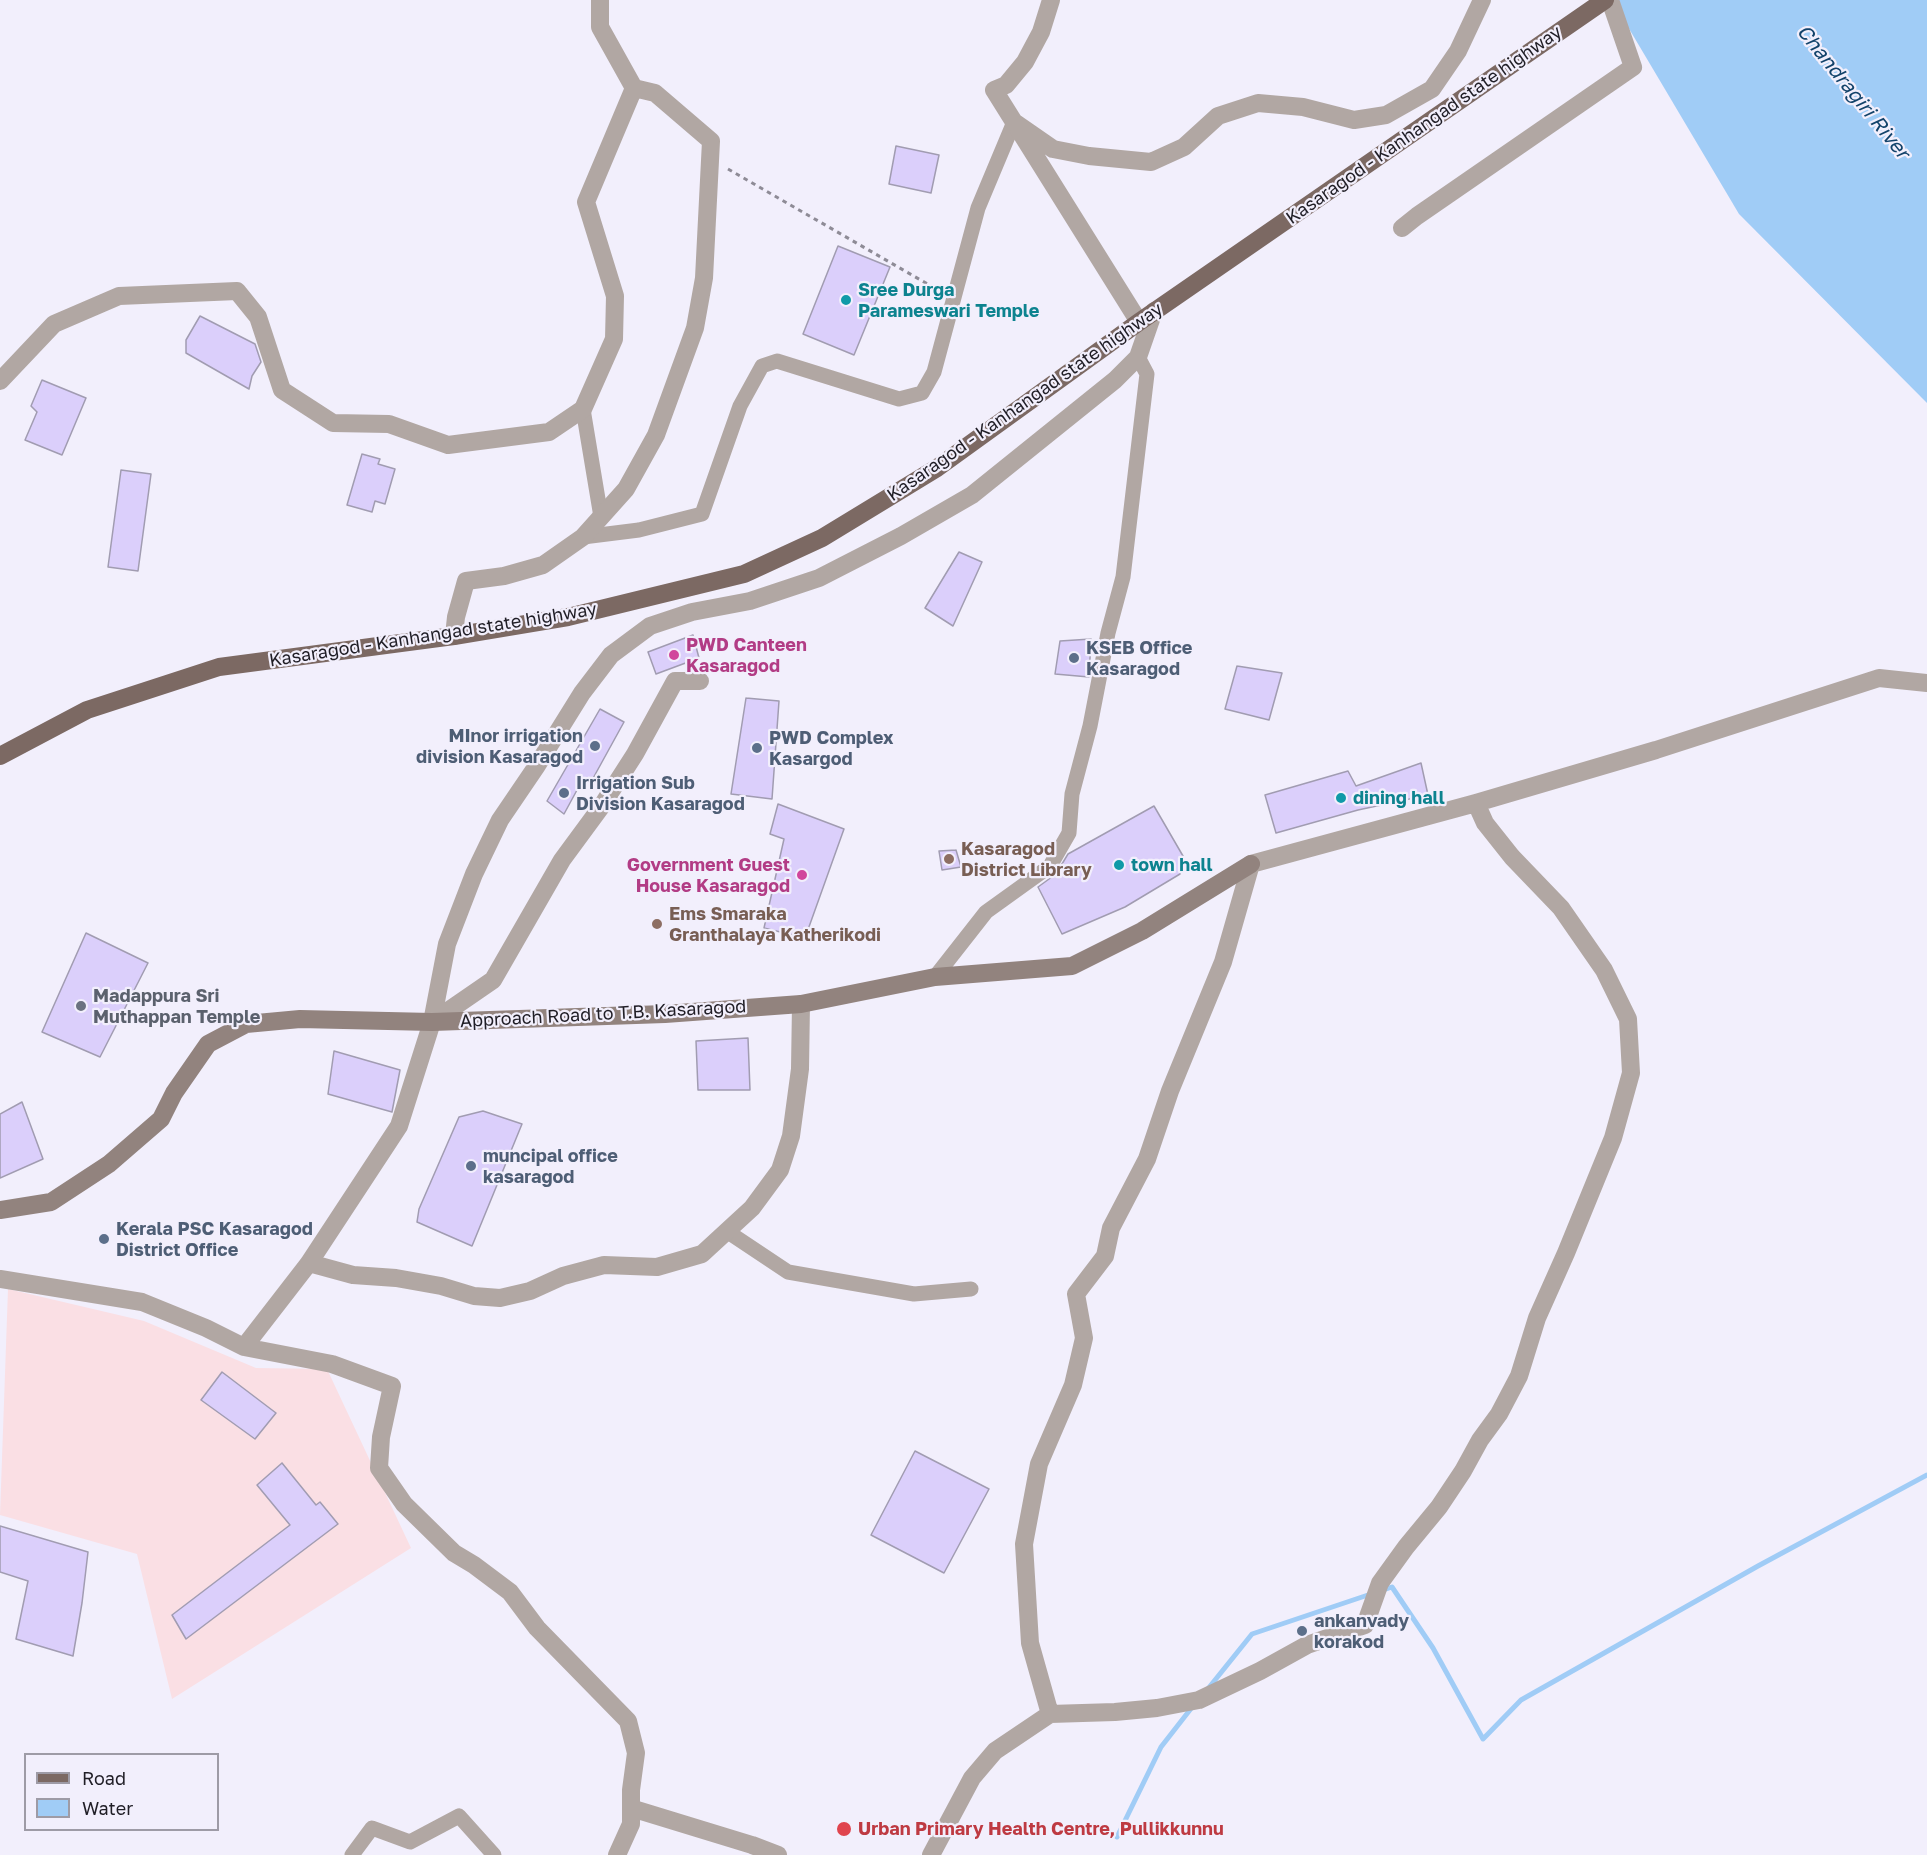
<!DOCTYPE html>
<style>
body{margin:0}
#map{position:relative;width:1927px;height:1855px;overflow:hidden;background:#f2effc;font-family:"Golos Text",sans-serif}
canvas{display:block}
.legend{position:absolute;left:24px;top:1753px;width:195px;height:78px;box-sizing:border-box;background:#f2effc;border:2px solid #9e9ba6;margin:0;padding:8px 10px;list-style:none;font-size:18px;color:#201e26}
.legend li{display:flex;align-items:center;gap:12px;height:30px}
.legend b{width:30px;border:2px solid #9e9ba6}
</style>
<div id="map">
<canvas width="1927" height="1855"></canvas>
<ul class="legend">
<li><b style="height:8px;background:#7c6963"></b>Road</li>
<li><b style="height:16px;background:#a0ccf6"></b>Water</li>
</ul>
</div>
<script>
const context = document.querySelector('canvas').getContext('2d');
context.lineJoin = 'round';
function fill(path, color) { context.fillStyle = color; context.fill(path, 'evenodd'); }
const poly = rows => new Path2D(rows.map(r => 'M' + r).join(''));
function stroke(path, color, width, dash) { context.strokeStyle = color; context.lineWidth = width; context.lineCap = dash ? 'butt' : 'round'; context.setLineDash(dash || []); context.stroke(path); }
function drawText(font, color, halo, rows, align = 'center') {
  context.font = font + ' "Golos Text",sans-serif'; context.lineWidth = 4.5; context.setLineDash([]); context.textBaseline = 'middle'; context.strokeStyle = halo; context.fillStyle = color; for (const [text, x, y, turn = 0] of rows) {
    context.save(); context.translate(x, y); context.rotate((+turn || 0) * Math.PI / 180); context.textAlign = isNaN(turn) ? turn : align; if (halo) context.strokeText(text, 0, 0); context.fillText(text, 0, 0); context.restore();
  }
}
const education = poly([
 [8,1289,144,1321,256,1368,327,1369,411,1548,172,1699,137,1554,0,1515]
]);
const water = poly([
 [1612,0,1927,0,1927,403,1739,214]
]);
const stream = poly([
 [1383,1590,1392,1587,1433,1648,1483,1739,1521,1700,1758,1566,1927,1475],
 [1207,1690,1252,1634,1371,1594],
 [1117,1837,1161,1747,1193,1706]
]);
const building = poly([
 [896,146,939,155,931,193,889,184,896,146],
 [838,246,890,267,854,355,803,334,838,246],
 [200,316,255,344,261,362,252,376,249,389,186,353,186,340,200,316],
 [42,380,86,398,62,455,25,440,37,412,31,406,42,380],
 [362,454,380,459,378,464,395,469,385,504,375,501,372,512,347,505,362,454],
 [121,470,151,474,138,571,108,567,121,470],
 [959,552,982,562,953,626,925,608,959,552],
 [693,635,699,658,656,674,648,652,693,635],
 [1091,639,1089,677,1055,674,1060,641,1091,639],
 [1237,666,1282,673,1269,720,1225,709,1237,666],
 [746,698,779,701,772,799,731,794,746,698],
 [600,709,624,722,591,782,583,779,564,814,547,801,600,709],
 [1421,763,1428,795,1358,810,1276,833,1265,795,1348,771,1356,786,1421,763],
 [778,804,844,829,805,938,764,928,784,839,770,834,778,804],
 [1154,806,1183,856,1180,874,1125,907,1062,934,1038,887,1056,874,1068,854,1154,806],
 [956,850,961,867,942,870,939,851,956,850],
 [86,933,148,963,100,1057,42,1032,86,933],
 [748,1038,750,1090,698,1090,696,1041,748,1038],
 [334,1051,400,1070,392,1112,328,1094,334,1051],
 [22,1102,43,1159,0,1178,0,1114,22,1102],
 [483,1111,522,1124,472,1246,417,1222,419,1209,459,1117,483,1111],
 [222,1372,276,1413,255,1439,201,1400,222,1372],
 [915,1451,989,1489,944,1573,871,1535,915,1451],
 [282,1463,316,1505,320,1502,338,1524,186,1639,172,1615,290,1525,257,1485,282,1463],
 [0,1526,88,1552,82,1603,73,1656,16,1639,28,1581,0,1572,0,1526]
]);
const path = poly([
 [728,169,938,290]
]);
const minor = poly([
 [583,409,601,517],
 [583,537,639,530,702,514,740,406,762,366,777,361,899,399,922,393,934,372,978,208,1014,122],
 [935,977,986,912,1050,866,1069,833,1072,794,1090,726,1108,633,1123,577,1147,374,1138,357],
 [728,1232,788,1272,914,1294,971,1289],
 [352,1855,372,1828,410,1842,459,1816,494,1855]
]);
const tertiary = poly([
 [1051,0,1041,32,1025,62,1006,85,994,90,1014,122,1053,149,1089,156,1151,162,1184,147,1218,116,1258,103,1303,107,1354,120,1386,115,1432,89,1458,51,1482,0],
 [1019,130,1139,322],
 [1402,228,1417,216,1633,67,1610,0],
 [0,381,54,324,119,296,237,291,258,317,282,390,333,423,389,424,448,445,549,432,583,409,614,339,615,296,586,202,634,88,600,27,600,0],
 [454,636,456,617,466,581,504,576,543,565,583,537,626,489,656,435,695,328,704,278,711,141,655,93,634,88],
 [432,1022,493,980,562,860,601,807,635,754,675,681,700,681],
 [309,1263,353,1275,396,1278,441,1286,474,1296,500,1298,530,1291,563,1276,604,1265,657,1267,702,1254,752,1208,780,1170,791,1136,800,1069,801,1004],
 [0,1279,142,1302,206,1328,244,1347,309,1263,399,1126,432,1022,447,944,474,874,500,820,536,767,582,693,611,655,650,626,692,612,750,601,819,578,901,536,972,495,1115,380,1138,357,1154,311],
 [244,1347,332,1364,392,1386,381,1437,379,1468,404,1504,454,1553,474,1565,510,1592,537,1628,628,1721,636,1753,631,1790,631,1824,617,1855],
 [1050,1714,1030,1643,1024,1544,1039,1464,1073,1385,1084,1338,1076,1294,1105,1256,1111,1228,1147,1159,1170,1091,1223,962,1251,864,1476,803,1656,750,1879,678,1927,683],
 [631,1808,752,1845,778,1855],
 [931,1855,972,1778,995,1751,1050,1714,1115,1712,1157,1708,1199,1700,1260,1671,1307,1645,1365,1625,1380,1583,1406,1547,1439,1507,1463,1471,1480,1440,1499,1414,1519,1376,1537,1318,1566,1253,1613,1138,1631,1073,1628,1019,1604,970,1561,908,1512,857,1485,823,1476,803]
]);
const secondary = poly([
 [0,1210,51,1202,109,1164,161,1119,174,1093,208,1044,246,1024,300,1019,432,1022,665,1014,801,1004,935,977,1072,966,1142,931,1251,864]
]);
const primary = poly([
 [0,756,87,710,219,667,454,636,568,617,744,574,822,538,937,468,1139,322,1605,0]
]);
const markers = [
 [846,300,6,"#0f9aa8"],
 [674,655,6,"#d1479c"],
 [1074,658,6,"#5c6f8a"],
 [595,746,6,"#5c6f8a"],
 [757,748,6,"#5c6f8a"],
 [564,793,6,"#5c6f8a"],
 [1341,798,6,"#0f9aa8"],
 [949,859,6,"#8d6e63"],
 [1119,865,6,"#0f9aa8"],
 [802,875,6,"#d1479c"],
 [657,924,6,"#8d6e63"],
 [81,1006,6,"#6b7280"],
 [471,1166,6,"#5c6f8a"],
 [104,1239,6,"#5c6f8a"],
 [1302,1631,6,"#5c6f8a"],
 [844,1829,8,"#e0444e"]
];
const streetNames = [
 ["Kasaragod - Kanhangad state highway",1424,125,-35],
 ["Kasaragod - Kanhangad state highway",1025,402,-35],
 ["Kasaragod - Kanhangad state highway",433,635,-9],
 ["Approach Road to T.B. Kasaragod",603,1014,-3]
];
const cultureNames = [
 ["Sree Durga",858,290],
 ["Parameswari Temple",858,311],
 ["dining hall",1353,798],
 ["town hall",1131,865]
];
const hotelNames = [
 ["PWD Canteen",686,645],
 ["Kasaragod",686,666],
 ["Government Guest",790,865,"right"],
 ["House Kasaragod",790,886,"right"]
];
const serviceNames = [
 ["KSEB Office",1086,648],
 ["Kasaragod",1086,669],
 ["MInor irrigation",583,736,"right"],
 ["division Kasaragod",583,757,"right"],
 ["PWD Complex",769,738],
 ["Kasargod",769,759],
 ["Irrigation Sub",576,783],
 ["Division Kasaragod",576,804],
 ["muncipal office",483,1156],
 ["kasaragod",483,1177],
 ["Kerala PSC Kasaragod",116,1229],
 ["District Office",116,1250],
 ["ankanvady",1314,1621],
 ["korakod",1314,1642]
];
const educationNames = [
 ["Kasaragod",961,849],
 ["District Library",961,870],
 ["Ems Smaraka",669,914],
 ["Granthalaya Katherikodi",669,935]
];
const worshipNames = [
 ["Madappura Sri",93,996],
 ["Muthappan Temple",93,1017]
];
const healthNames = [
 ["Urban Primary Health Centre, Pullikkunnu",858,1829]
];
const waterNames = [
 ["Chandragiri River",1853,92,51]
];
fill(education, '#fadfe4');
fill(water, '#a0ccf6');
stroke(stream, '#a0ccf6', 5);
fill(building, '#dbcffb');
stroke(building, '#a19cb1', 1.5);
stroke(path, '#8e8b96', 3, [4.5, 4.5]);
stroke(minor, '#b1a7a3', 15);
stroke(tertiary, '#b1a7a3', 18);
stroke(secondary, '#92837e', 18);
stroke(primary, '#7c6963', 18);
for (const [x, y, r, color] of markers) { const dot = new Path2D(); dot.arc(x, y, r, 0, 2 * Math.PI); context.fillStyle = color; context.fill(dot); stroke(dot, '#f2effc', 2); }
drawText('18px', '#201e26', '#f2effc', streetNames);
drawText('bold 18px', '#0d838f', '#f2effc', cultureNames, 'left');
drawText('bold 18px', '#b23c85', '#f2effc', hotelNames, 'left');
drawText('bold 18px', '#4e5e75', '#f2effc', serviceNames, 'left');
drawText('bold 18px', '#785e54', '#f2effc', educationNames, 'left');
drawText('bold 18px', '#5b616d', '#f2effc', worshipNames, 'left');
drawText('bold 18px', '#be3a42', '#f2effc', healthNames, 'left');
drawText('italic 20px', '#13436b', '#f2effc', waterNames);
</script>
